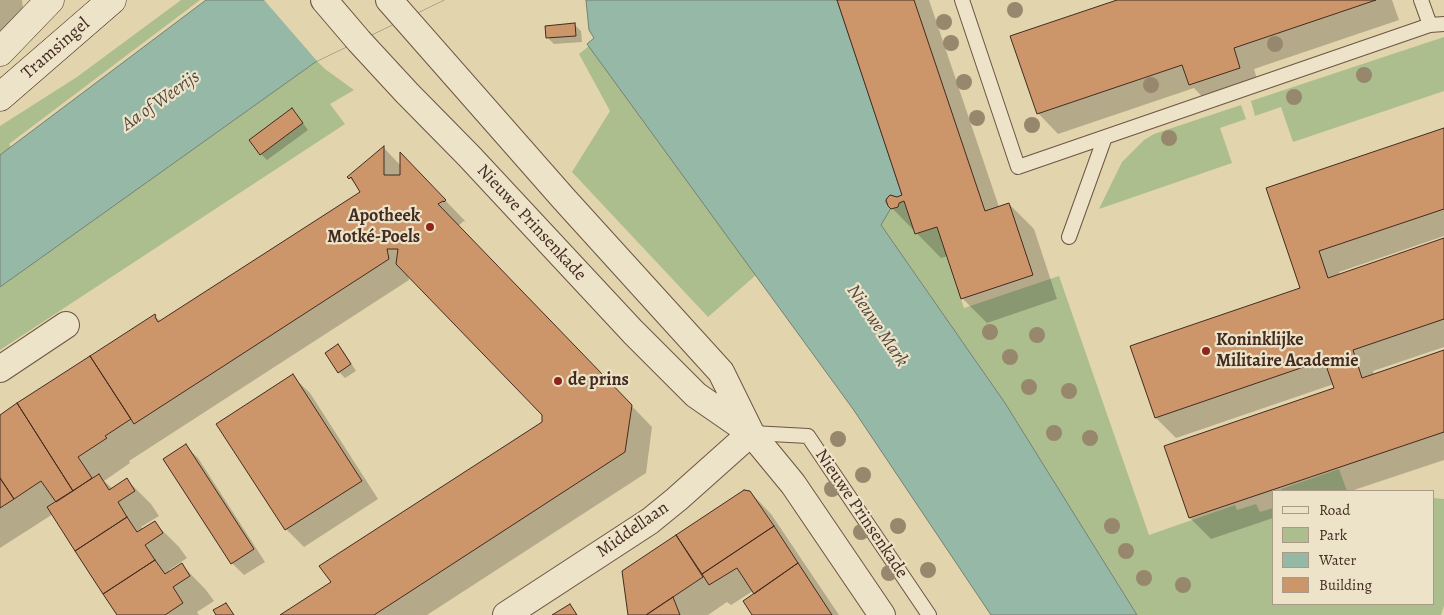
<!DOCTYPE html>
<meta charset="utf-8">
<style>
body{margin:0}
#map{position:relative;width:1444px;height:615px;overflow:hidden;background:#e2d4ac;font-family:Alegreya,serif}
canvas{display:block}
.legend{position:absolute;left:1272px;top:490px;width:162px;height:115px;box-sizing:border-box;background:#ece3c9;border:1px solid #a99986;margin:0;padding:6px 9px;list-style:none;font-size:15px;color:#442b21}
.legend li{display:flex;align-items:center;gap:10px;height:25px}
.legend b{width:25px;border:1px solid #a99986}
</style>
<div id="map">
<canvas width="1444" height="615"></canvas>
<ul class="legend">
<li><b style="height:6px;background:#ece3c9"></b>Road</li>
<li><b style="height:14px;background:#adbe8e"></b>Park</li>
<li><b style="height:14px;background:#95b8a7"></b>Water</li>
<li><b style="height:14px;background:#cc966a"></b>Building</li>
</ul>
</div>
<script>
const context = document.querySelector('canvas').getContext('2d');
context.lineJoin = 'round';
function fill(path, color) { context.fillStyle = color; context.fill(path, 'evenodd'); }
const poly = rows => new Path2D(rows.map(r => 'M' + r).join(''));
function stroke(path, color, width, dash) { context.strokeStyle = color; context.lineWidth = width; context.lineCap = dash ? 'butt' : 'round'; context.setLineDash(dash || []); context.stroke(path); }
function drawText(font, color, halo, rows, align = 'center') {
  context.font = font + ' Alegreya,serif'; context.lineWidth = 4.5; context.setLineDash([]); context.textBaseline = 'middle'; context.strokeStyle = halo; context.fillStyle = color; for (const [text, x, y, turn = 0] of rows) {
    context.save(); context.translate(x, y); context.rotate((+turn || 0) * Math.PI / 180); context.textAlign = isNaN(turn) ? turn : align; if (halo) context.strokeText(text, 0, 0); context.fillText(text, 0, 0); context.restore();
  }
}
const green = poly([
 [181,0,200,0,9,144,11,147,0,155,0,126,77,77],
 [1444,37,1444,91,1293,142,1281,107,1255,116,1251,101],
 [589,46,756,275,708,317,572,172,610,111,579,54],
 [317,61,325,69,354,90,330,104,345,124,0,350,0,287],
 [1241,105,1246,119,1220,128,1232,163,1099,209,1122,162,1144,140,1154,134],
 [904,201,915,234,937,227,964,308,1059,276,1149,535,1235,505,1237,510,1256,504,1260,512,1273,508,1273,604,1433,604,1433,498,1444,499,1444,606,1441,615,1137,615,1005,403,881,225,891,208,892,209,898,207,899,203],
 [1339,469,1347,491,1282,491,1281,489]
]);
const water = poly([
 [206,0,444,0,317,61,0,287,0,155,206,0],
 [586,0,837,0,902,195,897,197,890,195,888,197,886,200,886,203,891,208,881,225,1005,403,1137,615,991,615,853,409,587,44,594,38,589,30,586,0]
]);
const pier = poly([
 [264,0,444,0,317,61]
]);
const shadow = poly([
 [0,0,22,0,23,7,21,17,0,43],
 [838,0,929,0,999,207,1009,204,1034,229,1057,299,987,323,962,298,948,256,941,258,887,203,904,195],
 [1121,0,1392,0,1399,20,1254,69,1260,89,1211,106,1194,88,1058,134,1038,113],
 [575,25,581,31,582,42,554,44,548,38],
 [298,116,308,130,267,160,261,154],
 [1444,129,1444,236,1339,272,1340,275,1444,240,1444,347,1373,371,1374,375,1444,351,1444,460,1351,491,1273,491,1273,518,1211,539,1190,518,1166,447,1336,389,1334,384,1176,438,1156,418,1302,289,1268,189],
 [384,148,401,166,421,175,466,222,464,221,458,226,652,427,646,473,427,615,282,615,332,582,543,422,544,415,408,275,409,280,129,461,130,463,104,481,113,489,127,480,151,504,159,516,141,527,143,529,154,522,179,547,187,558,169,570,170,572,182,565,206,590,214,601,197,612,199,615,118,615,53,514,0,548,0,416,155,316,161,322,362,192,349,177],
 [338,346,344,352,356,371,345,378,339,372],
 [292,376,310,393,378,499,304,547,286,529,218,425],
 [186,446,198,458,265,562,244,575,232,563],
 [745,491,750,492,771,514,839,615,754,615,755,594,753,591,731,605,727,602,708,615,629,615,624,571]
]);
const building = poly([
 [837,0,914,0,985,211,1009,203,1033,275,961,299,937,227,915,234,904,201,899,203,898,207,891,209,888,206,886,200,888,197,890,195,897,197,902,195,837,0],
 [1117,0,1376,0,1234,48,1240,68,1189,85,1182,65,1037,114,1010,36,1117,0],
 [575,23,576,36,546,38,545,26,575,23],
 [292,108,303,123,260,155,249,140,292,108],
 [1444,128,1444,209,1319,251,1328,278,1444,238,1444,319,1353,350,1362,378,1444,350,1444,432,1189,518,1164,446,1334,388,1324,360,1155,418,1130,346,1300,288,1266,188,1444,128],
 [384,146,384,175,400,175,400,152,446,200,444,202,443,201,438,204,632,405,625,452,374,615,280,615,331,582,319,566,542,422,542,415,396,264,398,249,387,249,389,259,134,424,90,356,155,314,156,316,155,317,158,322,360,192,351,177,349,179,347,177,384,146],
 [338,344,351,364,338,373,325,353,338,344],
 [90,356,131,419,105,436,107,438,78,457,92,478,73,491,17,403,90,356],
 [293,374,362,481,285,530,216,424,293,374],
 [17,403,73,491,56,502,41,481,14,499,0,478,0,415,17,403],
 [186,444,254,549,231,564,163,459,186,444],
 [99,474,109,490,127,478,135,491,118,502,127,517,75,551,47,507,99,474],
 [0,478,14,499,0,508,0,478],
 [744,490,750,491,774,526,702,574,676,535,744,490],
 [127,517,137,532,155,521,163,533,145,545,155,560,103,594,75,551,127,517],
 [774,526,798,563,754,594,737,568,709,585,702,574,774,526],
 [676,535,703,577,646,615,628,615,622,571,676,535],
 [155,560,165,574,182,563,190,576,173,587,183,603,165,615,117,615,103,594,155,560],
 [798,563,832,615,752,615,743,601,798,563],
 [673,597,680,615,646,615,673,597],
 [226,603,234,615,216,615,213,610,226,603],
 [570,604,577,615,552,615,570,604]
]);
const service = poly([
 [962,0,1018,167,1430,25,1444,24],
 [1421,0,1430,25],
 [1069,237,1105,137],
 [752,433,808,436,929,615]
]);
const minor = poly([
 [324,0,359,41,407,93,469,156,633,332,696,395,748,431],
 [389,0,564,199,721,372,751,433,793,484,882,615],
 [0,369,66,325],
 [506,615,650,521,677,499,751,433]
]);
const secondary = poly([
 [0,52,50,0],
 [0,97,112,0]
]);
const trees = [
 [1015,10],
 [944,22],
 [951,43],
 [1275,44],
 [1364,75],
 [964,82],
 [1151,85],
 [1294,97],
 [977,118],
 [1032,125],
 [1169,138],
 [990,332],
 [1037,335],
 [1010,357],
 [1029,387],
 [1069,391],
 [1054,433],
 [1090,438],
 [838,439],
 [863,475],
 [832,489],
 [898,526],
 [1112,526],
 [861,532],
 [1126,551],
 [928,570],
 [889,573],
 [1144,578],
 [1183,585]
];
const markers = [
 [430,227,5,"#8f2418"],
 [1206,351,5,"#8f2418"],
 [558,381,5,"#8f2418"]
];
const streetNames = [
 ["Tramsingel",56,49,-41],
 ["Nieuwe Prinsenkade",531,223,47],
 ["Nieuwe Prinsenkade",861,514,56],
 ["Middellaan",633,530,-35]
];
const poiNames = [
 ["Apotheek",420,217,"right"],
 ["Motké-Poels",420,238,"right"],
 ["Koninklijke",1216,341],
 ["Militaire Academie",1216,362],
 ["de prins",568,381]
];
const waterNames = [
 ["Aa of Weerijs",161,101,-35],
 ["Nieuwe Mark",877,326,56]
];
fill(green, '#adbe8e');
fill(water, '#95b8a7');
stroke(water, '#758071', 1);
fill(pier, '#e2d4ac');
fill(shadow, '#0003');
fill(building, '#cc966a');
stroke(building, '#442b21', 1);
stroke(service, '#6c5544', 16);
stroke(minor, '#6c5544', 28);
stroke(secondary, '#442b21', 29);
stroke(service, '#ece3c9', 14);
stroke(minor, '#ece3c9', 26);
stroke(secondary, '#ece3c9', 28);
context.fillStyle = '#97876c';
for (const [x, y] of trees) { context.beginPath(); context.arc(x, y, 8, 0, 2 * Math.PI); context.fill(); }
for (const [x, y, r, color] of markers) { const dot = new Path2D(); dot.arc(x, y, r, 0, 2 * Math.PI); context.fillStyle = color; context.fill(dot); stroke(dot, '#ece3c9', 2); }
drawText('18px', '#442b21', '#ece3c9', streetNames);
drawText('bold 18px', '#442b21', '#ece3c9', poiNames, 'left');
drawText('italic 19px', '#54473c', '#ece3c9', waterNames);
</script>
